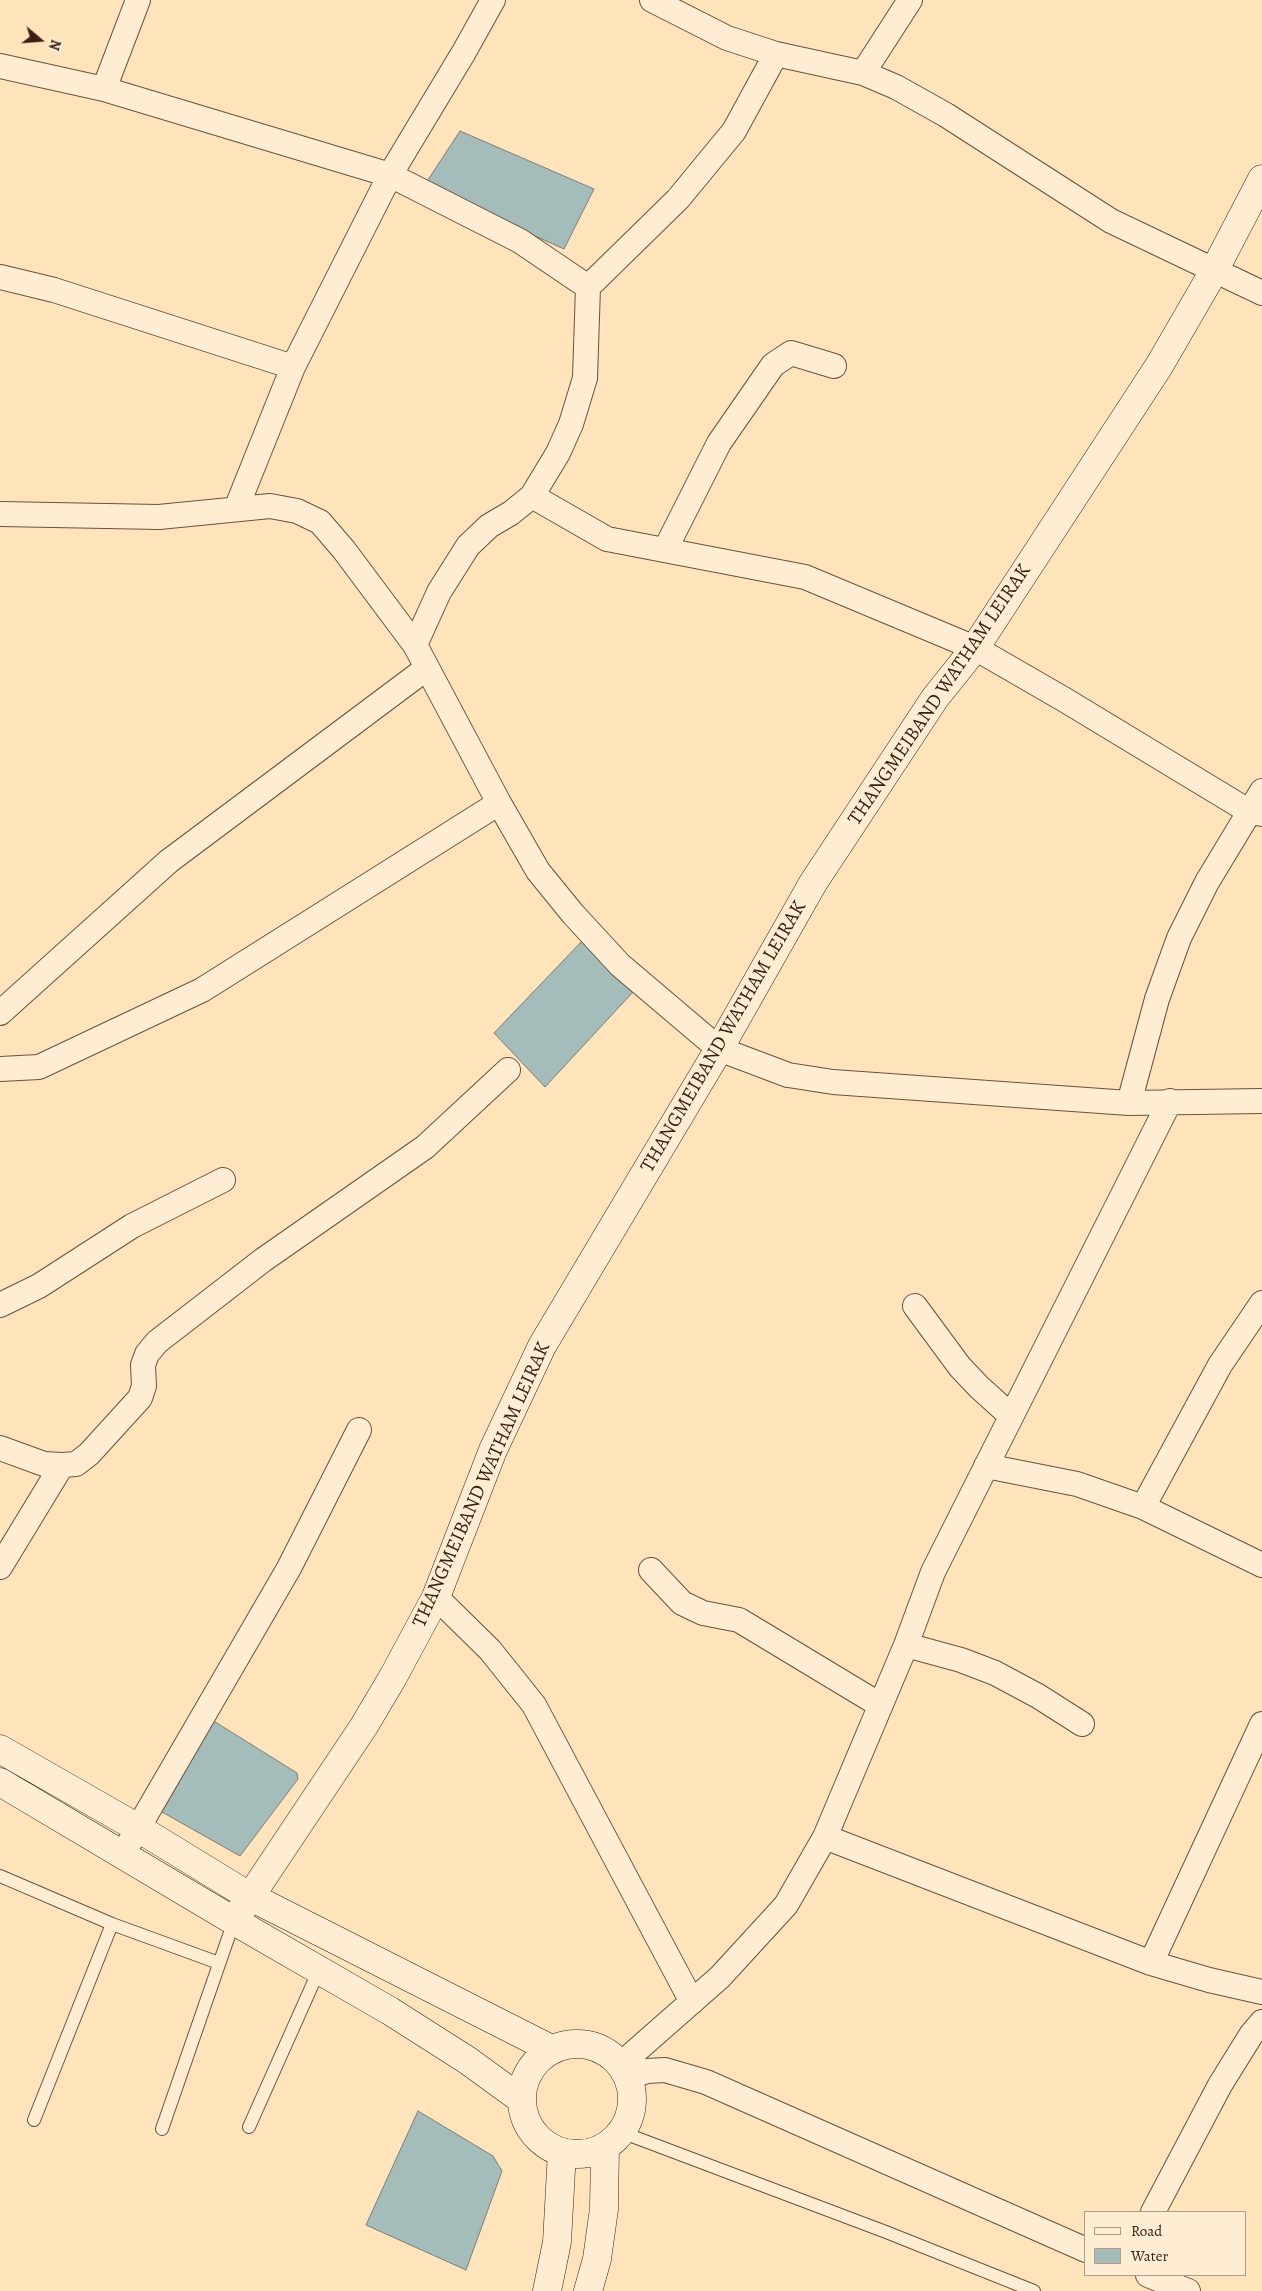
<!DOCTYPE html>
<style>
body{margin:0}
#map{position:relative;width:1262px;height:2291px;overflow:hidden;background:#fee3bb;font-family:Alegreya,serif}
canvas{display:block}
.legend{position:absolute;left:1084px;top:2211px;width:162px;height:65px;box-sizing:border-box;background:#feedd3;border:1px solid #b09b87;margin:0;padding:6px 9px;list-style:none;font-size:15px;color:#3a2014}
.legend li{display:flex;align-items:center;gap:10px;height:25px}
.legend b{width:25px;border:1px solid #b09b87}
.north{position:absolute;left:15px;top:15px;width:50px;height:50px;-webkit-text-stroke:4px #feedd3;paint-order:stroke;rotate:108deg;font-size:14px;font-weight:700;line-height:20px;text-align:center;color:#3a2014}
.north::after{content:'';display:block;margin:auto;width:18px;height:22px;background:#3a2014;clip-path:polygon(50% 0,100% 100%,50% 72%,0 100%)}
</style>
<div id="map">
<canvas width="1262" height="2291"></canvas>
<ul class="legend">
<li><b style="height:6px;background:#feedd3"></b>Road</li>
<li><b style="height:14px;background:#a4bcba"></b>Water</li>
</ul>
<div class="north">N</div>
</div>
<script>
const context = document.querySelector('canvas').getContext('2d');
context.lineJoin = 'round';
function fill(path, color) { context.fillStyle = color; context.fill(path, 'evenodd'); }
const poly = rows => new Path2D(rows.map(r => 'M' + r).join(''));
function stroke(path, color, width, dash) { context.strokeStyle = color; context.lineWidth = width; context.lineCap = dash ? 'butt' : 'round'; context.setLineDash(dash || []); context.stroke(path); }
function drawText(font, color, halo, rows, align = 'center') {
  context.font = font + ' Alegreya,serif'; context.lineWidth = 4; context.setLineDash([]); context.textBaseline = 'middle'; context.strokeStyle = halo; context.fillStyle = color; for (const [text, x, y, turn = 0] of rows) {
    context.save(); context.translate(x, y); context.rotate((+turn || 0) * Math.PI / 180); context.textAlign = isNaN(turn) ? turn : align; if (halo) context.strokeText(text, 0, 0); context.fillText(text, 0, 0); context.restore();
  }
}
const water = poly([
 [460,131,594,189,564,249,424,186,460,131],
 [584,939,633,992,545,1087,494,1033,584,939],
 [212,1720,297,1773,298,1779,240,1856,162,1812,212,1720],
 [418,2111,493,2156,502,2171,466,2270,366,2225,418,2111]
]);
const lane = poly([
 [0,1876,112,1924,219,1963],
 [34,2120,112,1924],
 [249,2127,319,1970],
 [162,2129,234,1921],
 [621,2132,886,2232,1034,2291]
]);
const street = poly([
 [652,0,727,38,776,54,863,73,896,87,946,115,1111,221,1262,293],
 [0,66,104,89,390,175,520,241,588,287,585,378,571,424,558,453,532,496,511,513,489,526,468,546,439,592,415,645],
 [863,73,910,0],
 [104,89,138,0],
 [0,277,54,290,293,367],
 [588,287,678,199,734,131,776,54],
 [532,496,607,539,805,577,975,648,1065,700,1250,812,1262,814],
 [236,509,293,367,390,175,464,52,493,0],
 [0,514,159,517,270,506,297,511,320,522,344,550,415,645,499,803,538,871,573,914,620,965,719,1049,788,1075,833,1082,1129,1103,1262,1101],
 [665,550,719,443,773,365,791,353,834,366],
 [0,1013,169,861,427,668],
 [0,1069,39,1067,202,990,499,803],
 [1129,1103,1157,999,1179,938,1207,882,1262,791],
 [0,1305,39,1286,132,1226,223,1180],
 [915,1306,960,1367,979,1387,1010,1415],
 [0,1448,44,1464,62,1465,76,1464,89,1454,140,1398,144,1386,143,1365,147,1354,157,1342,263,1260,425,1147,508,1070],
 [986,1466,1077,1484,1143,1507,1262,1565],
 [1143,1507,1220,1365,1262,1303],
 [0,1567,62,1465],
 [651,1570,682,1603,703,1613,739,1620,880,1705],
 [436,1597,490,1650,534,1705,692,2002],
 [906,1645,961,1660,995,1673,1038,1696,1082,1724],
 [825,1837,1151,1963,1209,1980,1262,1992],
 [123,1854,289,1568,359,1430],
 [1151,1963,1262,1724],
 [621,2064,720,1977,786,1905,825,1837,906,1645,933,1572,1170,1101],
 [628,2077,647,2071,665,2070,706,2082,1086,2250],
 [1153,2212,1220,2085,1251,2035,1262,2022],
 [1148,2275,1188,2291]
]);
const secondary = poly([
 [0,1749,138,1828,249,1896,551,2049],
 [0,1782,234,1921,390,2011,467,2060,522,2100],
 [234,1921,364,1726,393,1677,436,1597,493,1450,542,1346,719,1049,813,883,935,698,975,648,1159,366,1214,271,1262,179],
 '522 2099a55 55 0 1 1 110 0a55 55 0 1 1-110 0Z',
 [547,2291,557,2242,562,2152],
 [588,2291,597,2259,604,2209,605,2147]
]);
const streetNames = [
 ["THANGMEIBAND WATHAM LEIRAK",940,695,-56],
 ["THANGMEIBAND WATHAM LEIRAK",724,1037,-60],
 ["THANGMEIBAND WATHAM LEIRAK",482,1485,-66]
];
fill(water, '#a4bcba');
stroke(water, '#7a7e78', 1);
stroke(lane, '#6b513e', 14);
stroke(street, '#6b513e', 26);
stroke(secondary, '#3a2014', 29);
stroke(lane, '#feedd3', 12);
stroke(street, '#feedd3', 24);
stroke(secondary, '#feedd3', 28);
drawText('20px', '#3a2014', '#feedd3', streetNames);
</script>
